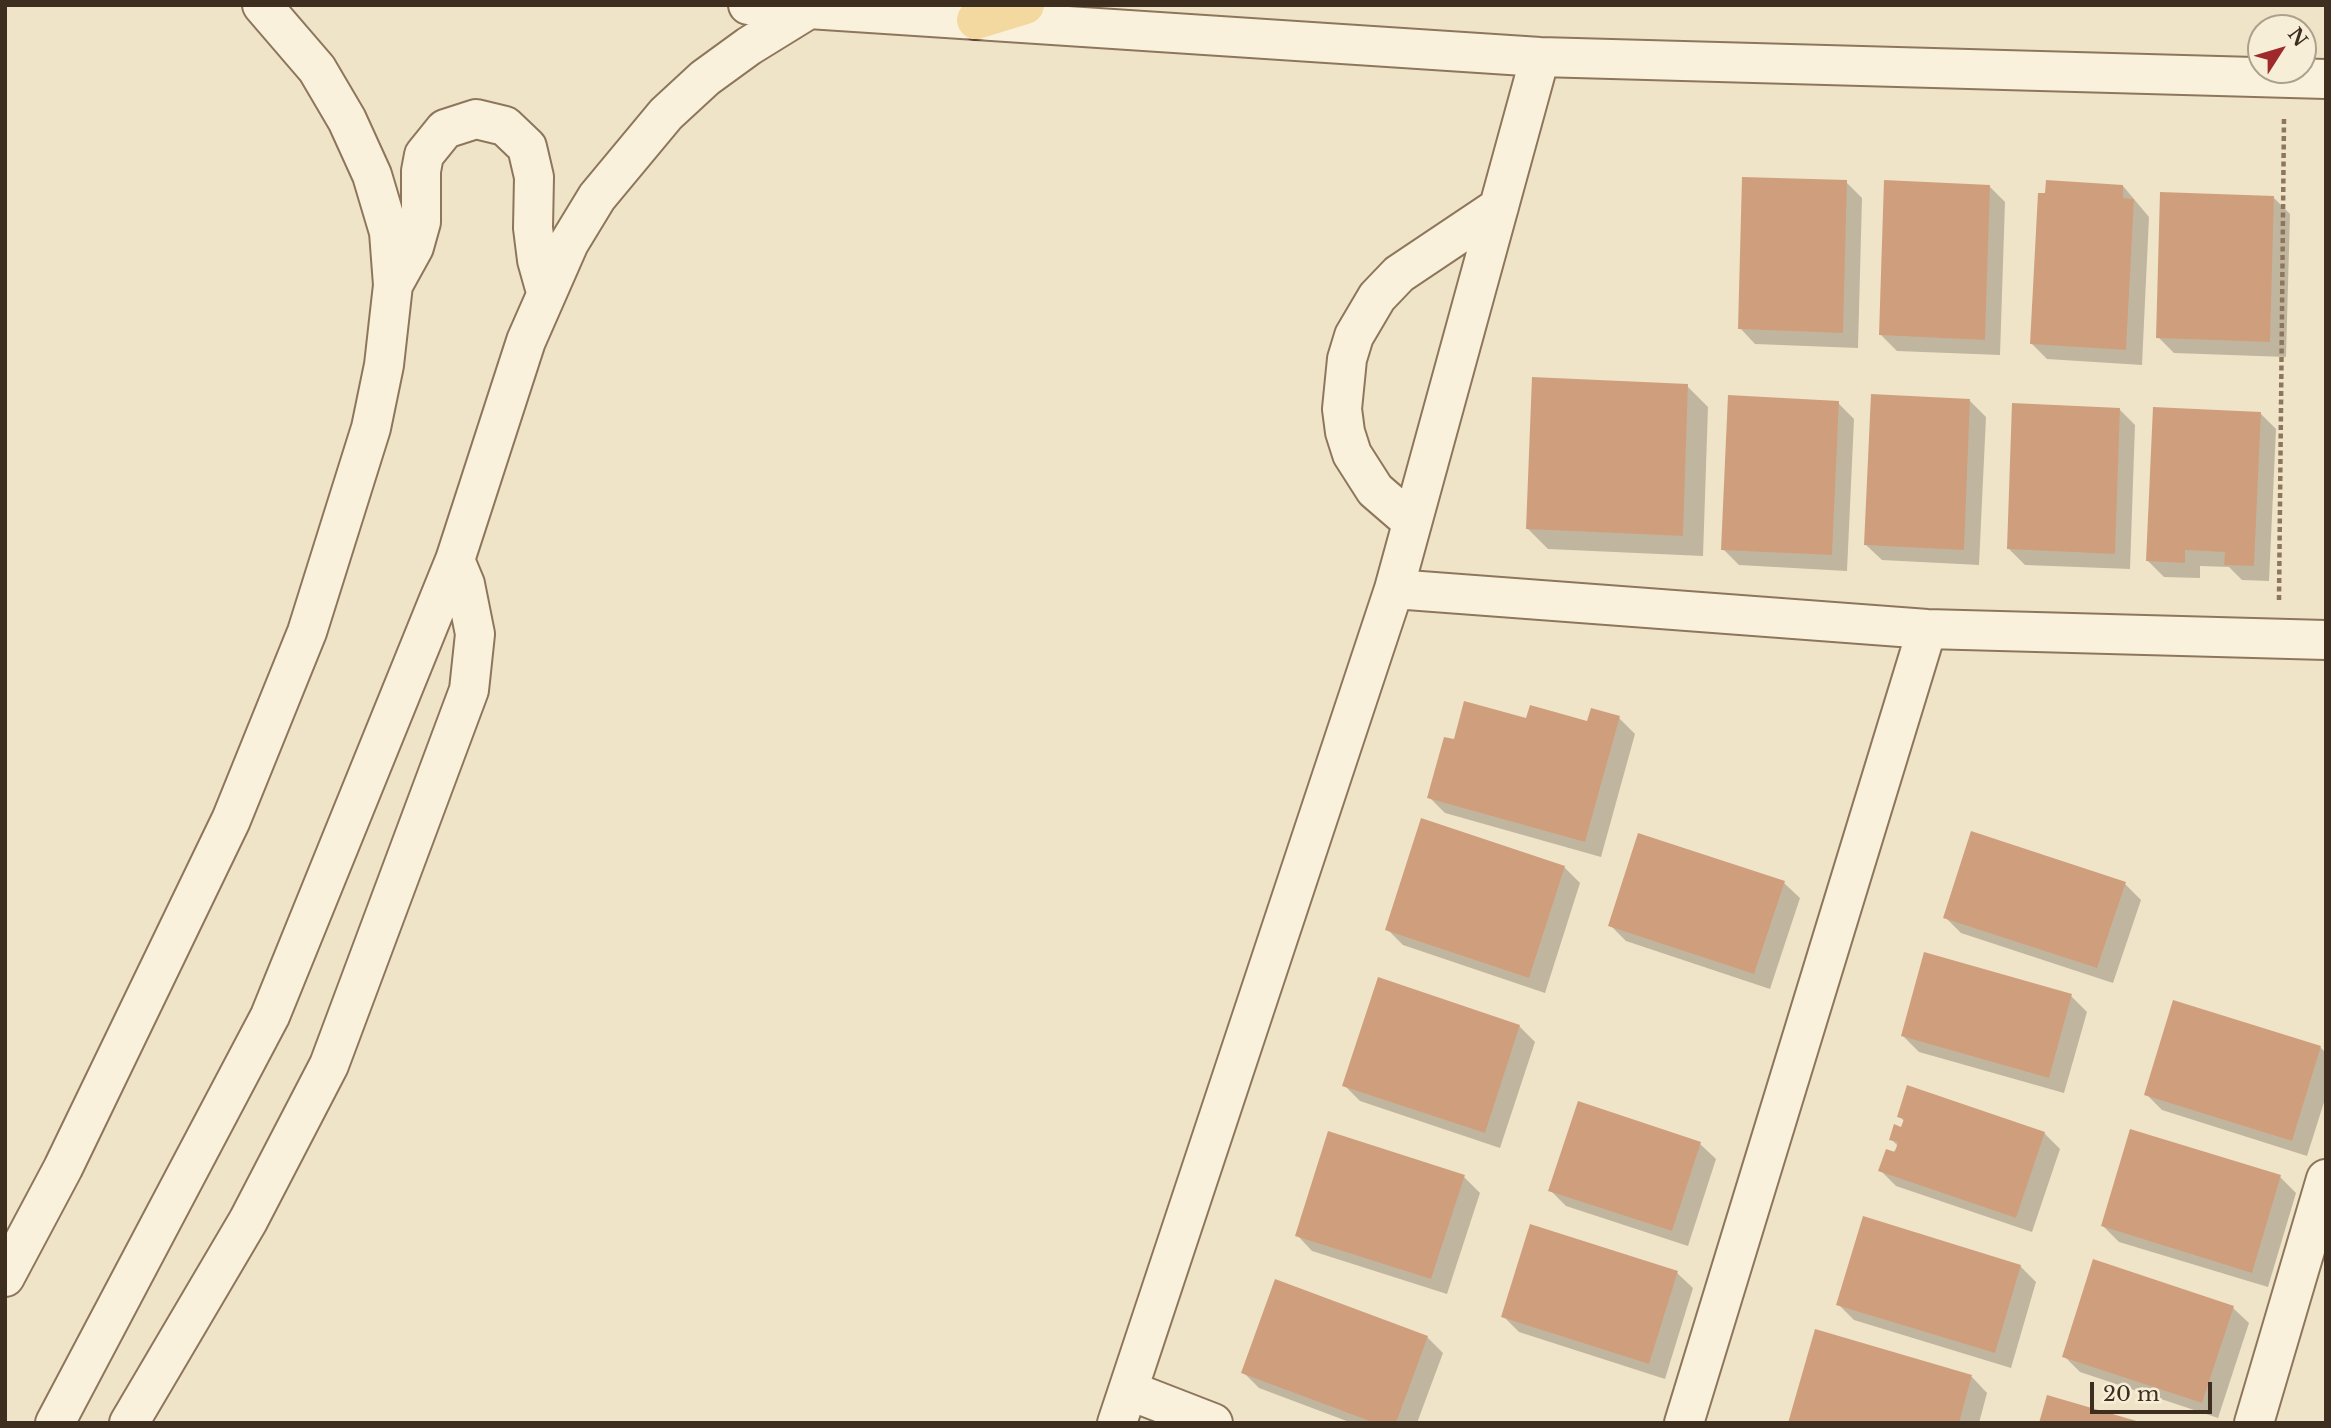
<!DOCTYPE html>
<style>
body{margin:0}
#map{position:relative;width:2331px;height:1428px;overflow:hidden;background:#f0e4c8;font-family:"Libre Baskerville",serif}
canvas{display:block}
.frame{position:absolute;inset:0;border:7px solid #3d2e20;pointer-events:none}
.north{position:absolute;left:2247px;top:14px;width:70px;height:70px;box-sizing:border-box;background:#f7eed8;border:2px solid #ada18e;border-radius:50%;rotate:53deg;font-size:19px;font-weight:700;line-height:28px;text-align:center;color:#3d2e20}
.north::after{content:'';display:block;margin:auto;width:24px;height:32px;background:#9e2a2b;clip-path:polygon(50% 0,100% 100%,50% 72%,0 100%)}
.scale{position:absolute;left:2090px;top:1382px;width:122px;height:32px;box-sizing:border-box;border:4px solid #3d2e20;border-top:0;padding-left:9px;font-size:21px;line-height:24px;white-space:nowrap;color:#3d2e20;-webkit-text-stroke:5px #f7eed8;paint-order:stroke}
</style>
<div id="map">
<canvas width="2331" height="1428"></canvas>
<div class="frame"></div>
<div class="north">N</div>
<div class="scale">20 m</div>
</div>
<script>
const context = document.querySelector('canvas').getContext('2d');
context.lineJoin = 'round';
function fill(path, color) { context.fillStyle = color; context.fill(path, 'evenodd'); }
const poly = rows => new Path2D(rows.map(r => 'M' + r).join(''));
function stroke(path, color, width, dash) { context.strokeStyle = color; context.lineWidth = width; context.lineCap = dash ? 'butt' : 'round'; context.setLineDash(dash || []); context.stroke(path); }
const shadow = poly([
 [1846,182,1862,198,1858,348,1755,344,1740,328],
 [1989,186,2005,202,2000,355,1897,351,1881,335],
 [2123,186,2149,217,2142,365,2047,359,2031,343],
 [2274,198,2290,214,2286,357,2174,353,2158,337],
 [1687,386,1708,407,1703,556,1548,549,1528,529],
 [1970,401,1986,417,1979,565,1882,560,1866,545],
 [1838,403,1854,419,1847,571,1739,565,1723,549],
 [2119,409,2135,425,2130,569,2025,565,2009,549],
 [2260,413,2276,429,2269,581,2242,580,2229,567,2200,566,2200,578,2164,577,2148,561],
 [1619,718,1635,734,1601,857,1445,813,1429,797,1455,741,1527,720,1589,724],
 [1564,867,1580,883,1545,993,1403,945,1387,929],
 [1784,883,1800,898,1770,989,1626,941,1610,925],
 [2125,884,2141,900,2113,983,1961,933,1945,917],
 [2071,996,2087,1012,2064,1093,1919,1052,1903,1036],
 [1519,1026,1535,1042,1500,1148,1360,1101,1344,1085],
 [2320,1047,2326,1053,2326,1096,2307,1156,2162,1110,2146,1094],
 [1899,1116,2044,1133,2060,1149,2032,1232,1896,1186,1880,1170,1898,1146,1891,1139,1902,1129,1905,1122],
 [1700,1144,1716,1159,1688,1246,1566,1206,1550,1190],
 [1464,1177,1480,1193,1447,1294,1312,1251,1297,1235],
 [2280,1177,2296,1193,2268,1287,2119,1242,2103,1226],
 [2020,1266,2036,1282,2011,1368,1854,1320,1838,1304],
 [1677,1273,1693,1288,1665,1379,1519,1332,1503,1316],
 [2233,1308,2249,1323,2218,1418,2080,1372,2064,1356],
 [1816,1331,1972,1377,1987,1393,1979,1423,1790,1423],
 [1427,1337,1443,1353,1417,1423,1352,1423,1259,1388,1243,1372]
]);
const building = poly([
 [1742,177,1847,180,1843,333,1738,329],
 [1884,180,1990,185,1985,340,1879,335],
 [2046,180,2123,185,2123,198,2134,199,2126,350,2030,344,2038,193,2045,193],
 [2160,192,2274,196,2270,342,2156,338],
 [1532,377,1688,384,1683,536,1526,529],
 [1871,394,1970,399,1964,550,1864,545],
 [1728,395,1839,401,1832,555,1721,550],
 [2012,403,2120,408,2115,554,2007,549],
 [2153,407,2261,412,2254,566,2224,565,2225,552,2185,550,2185,563,2146,561],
 [1464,701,1526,718,1530,705,1587,721,1591,708,1620,716,1585,842,1427,798,1444,737,1454,739],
 [1421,818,1565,866,1529,978,1385,930],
 [1971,831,2126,882,2097,968,1943,918],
 [1638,833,1785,881,1754,974,1608,926],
 [1924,952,2072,994,2049,1078,1901,1036],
 [1378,977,1520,1025,1485,1133,1342,1086],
 [2173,1000,2321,1046,2292,1141,2144,1095],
 [1907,1085,2045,1132,2016,1218,1878,1171,1886,1149,1895,1152,1898,1142,1889,1140,1894,1124,1901,1127,1904,1119,1897,1117],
 [1578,1101,1701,1142,1672,1231,1548,1191],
 [2130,1129,2281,1175,2252,1273,2101,1226],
 [1328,1131,1465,1175,1431,1279,1295,1236],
 [1863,1216,2021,1265,1995,1353,1836,1305],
 [1530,1224,1678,1271,1649,1364,1501,1317],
 [2093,1259,2234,1306,2202,1403,2062,1357],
 [1275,1279,1428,1336,1396,1423,1375,1423,1241,1373],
 [1815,1329,1972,1375,1959,1423,1788,1423],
 [2047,1395,2140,1422,2139,1423,2039,1423]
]);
const path = poly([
 [2279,600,2284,119]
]);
const minor = poly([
 [748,5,1540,57,2326,79],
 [393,285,414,247,421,222,421,171,424,155,445,129,476,119,505,126,527,147,534,177,533,228,537,260,546,292],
 [1412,522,1375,490,1352,454,1345,432,1342,409,1347,359,1354,336,1377,297,1399,274,1499,207],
 [1394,589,1927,629,2326,640],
 [5,1277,63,1168,231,820,307,632,371,428,384,365,393,285,389,232,372,175,347,120,317,69,262,5],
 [1128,1390,1213,1423],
 [55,1423,270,1016,455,560,526,341,569,243,597,197,666,114,705,78,749,46,809,9],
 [129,1423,248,1221,329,1065,469,690,475,634,465,584,455,560],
 [1117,1423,1394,589,1540,57],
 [1684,1423,1927,629],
 [2254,1423,2326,1179]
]);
const major = poly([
 [976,20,1025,5]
]);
fill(shadow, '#0003');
fill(building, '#cf9f7d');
stroke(minor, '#8d765c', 42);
stroke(major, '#5b4430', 42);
stroke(path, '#8d765c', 4.5, [5, 3.5]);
stroke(minor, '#faf1dc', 38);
stroke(major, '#f3d9a0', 38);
</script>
